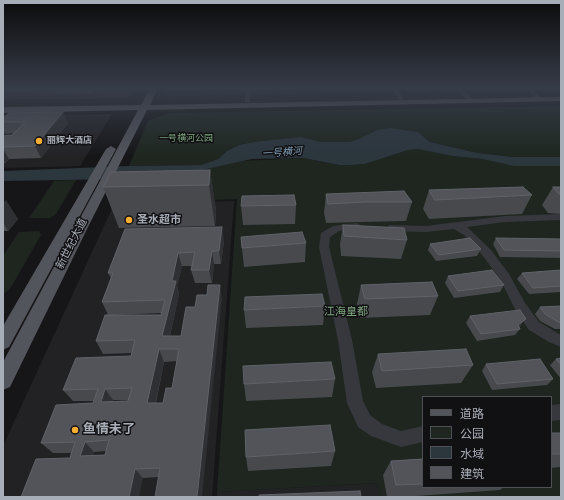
<!DOCTYPE html>
<meta charset="utf-8">
<style>
body{margin:0}
#map{position:relative;width:564px;height:500px;overflow:hidden;background:#161618;font-family:"Roboto Condensed","Noto Sans SC",sans-serif}
canvas{display:block}
.frame{position:absolute;inset:0;border:4px solid #a8aeb8;pointer-events:none}
.legend{position:absolute;left:422px;top:396px;width:130px;height:92px;box-sizing:border-box;background:#111113;border:1px solid #4d5055;margin:0;padding:5px 7px;list-style:none;font-size:12px;color:#a8aeb8}
.legend li{display:flex;align-items:center;gap:8px;height:20px}
.legend b{width:20px;border:1px solid #4d5055}
</style>
<div id="map">
<canvas width="564" height="500"></canvas>
<div class="frame"></div>
<ul class="legend">
<li><b style="height:5px;background:#53555c"></b>道路</li>
<li><b style="height:11px;background:#1e261f"></b>公园</li>
<li><b style="height:11px;background:#2c363d"></b>水域</li>
<li><b style="height:11px;background:#525459"></b>建筑</li>
</ul>
</div>
<script>
const context = document.querySelector('canvas').getContext('2d');
context.lineJoin = 'round';
function fill(path, color) { context.fillStyle = color; context.fill(path, 'evenodd'); }
const poly = rows => new Path2D(rows.map(r => 'M' + r).join(''));
function stroke(path, color, width, dash) { context.strokeStyle = color; context.lineWidth = width; context.lineCap = dash ? 'butt' : 'round'; context.setLineDash(dash || []); context.stroke(path); }
function drawText(font, color, halo, rows, align = 'center') {
  context.font = font + ' "Roboto Condensed","Noto Sans SC",sans-serif'; context.lineWidth = 3; context.setLineDash([]); context.textBaseline = 'middle'; context.strokeStyle = halo; context.fillStyle = color; for (const [text, x, y, turn = 0] of rows) {
    context.save(); context.translate(x, y); context.rotate((+turn || 0) * Math.PI / 180); context.textAlign = isNaN(turn) ? turn : align; if (halo) context.strokeText(text, 0, 0); context.fillText(text, 0, 0); context.restore();
  }
}
const built = poly([
 [3,89,135,89,129,98,3,100],
 [112,114,80,166,3,168,3,129,17,115],
 [234,201,212,497,3,497,3,446,114,204],
 [377,483,380,497,217,497,217,492]
]);
const green = poly([
 [390,88,390,93,252,95,250,93,250,89],
 [561,88,561,90,469,91,466,89],
 [165,89,244,89,244,93,239,95,170,97,164,92],
 [396,89,451,89,450,91,407,92,406,90,397,90],
 [561,106,561,157,513,157,478,153,430,142,418,132,377,130,359,140,349,142,330,143,315,141,254,142,238,145,227,151,218,159,201,165,129,166,148,121,169,113],
 [418,149,464,157,561,166,561,497,380,497,377,483,217,492,237,199,113,203,193,172,241,161,303,158,339,165,365,164,408,150],
 [423,397,551,397,551,487,423,487],
 [76,180,56,214,50,218,29,218,54,181],
 [39,231,41,235,10,289,3,294,3,256,19,232]
]);
const water = poly([
 [390,128,418,132,430,142,478,153,513,157,561,157,561,166,514,166,483,159,453,156,418,149,408,150,365,164,351,165,339,165,303,158,252,159,193,172,123,179,3,181,3,171,129,166,201,165,218,159,227,151,239,145,254,142,301,137,321,142,349,142,359,139,377,130]
]);
const minor = poly([
 [245,88,251,88,250,103,245,102,245,88],
 [391,88,397,88,404,99,403,100,399,100,391,88],
 [456,88,463,88,472,99,472,101,468,101,456,88],
 [524,88,531,88,543,99,538,100,524,88],
 [561,214,561,220,505,222,467,227,491,250,509,274,525,303,539,322,561,335,561,347,549,342,529,330,516,311,500,279,483,256,464,235,454,229,426,232,390,231,385,228,390,225,426,226,505,216,561,214],
 [357,223,362,226,361,228,339,231,330,237,329,247,352,340,363,401,370,415,382,424,401,431,423,426,423,442,401,447,371,436,358,427,347,403,338,340,319,247,321,233,333,226,357,223],
 [561,404,561,420,551,421,551,405,561,404]
]);
const major = poly([
 [150,88,158,88,150,105,561,97,561,101,147,110,89,225,10,387,3,390,3,362,138,110,3,113,3,107,141,105,150,88],
 [111,146,116,149,9,347,3,350,3,326,106,149,111,146]
]);
const wall = poly([
 [3,88,37,88,34,92,3,92],
 [55,88,97,88,93,93,57,94],
 [3,118,68,123,41,158,9,159,5,163,3,163,3,136,12,135,14,133,5,134,3,130],
 [210,170,216,211,215,226,119,228,103,187],
 [553,187,561,187,561,214,548,213,542,205],
 [429,190,532,195,522,214,429,219,423,209],
 [326,194,412,202,406,221,361,222,326,223,324,213],
 [3,200,18,219,8,231,3,231],
 [296,205,295,224,243,225,241,206],
 [343,225,407,240,401,259,341,256,340,244],
 [125,229,224,241,221,264,214,264,212,283,195,283,191,270,192,266,182,266,177,286,179,294,170,336,181,336,195,307,222,298,159,477,143,478,70,458,71,453,53,453,41,443,93,403,94,401,73,401,63,390,131,356,132,353,103,354,96,341,108,315,102,302,111,278,108,273],
 [161,313,161,315,111,315],
 [177,361,172,388,163,403,156,403,164,362],
 [113,400,128,400,128,401,113,402],
 [106,451,105,455,93,456,94,452],
 [496,238,561,239,561,258,500,257,493,244],
 [306,243,305,262,244,267,242,248],
 [430,244,481,249,477,256,436,261,428,250],
 [561,270,561,292,529,294,517,279,522,273],
 [448,276,504,285,500,292,454,298,445,283],
 [361,285,438,296,430,315,360,318,357,304],
 [325,306,323,325,246,328,244,310],
 [561,306,561,329,555,329,540,321,535,314,540,307],
 [470,316,521,325,519,327,520,329,515,335,477,341,466,323],
 [378,354,473,365,461,383,376,388,372,372],
 [561,358,561,379,550,365,556,359],
 [486,364,553,379,547,385,492,390,482,371],
 [335,379,332,397,246,401,244,384],
 [551,433,561,433,561,467,551,468],
 [335,451,331,466,248,471,246,457],
 [423,459,423,487,504,487,500,490,402,497,387,497,383,475,391,461]
]);
const shadedWall = poly([
 [32,88,37,88,34,92],
 [91,88,97,88,93,93],
 [63,112,68,123,41,158,35,146],
 [3,149,9,159,5,163,3,160],
 [210,170,216,211,215,226,209,185],
 [6,200,18,219,8,231,3,222,3,203],
 [222,227,224,241,221,264,219,251],
 [212,251,214,264,212,283,209,270],
 [178,253,182,266,177,286,179,294,167,349,162,336,172,281],
 [220,285,222,298,202,497,197,497],
 [526,319,521,325,515,330,518,325],
 [159,349,164,362,153,415,147,403],
 [105,389,113,400,109,413,101,402],
 [85,442,94,452,90,466,80,456],
 [135,469,143,478,139,497,129,497]
]);
const building = poly([
 [63,112,35,146,3,147,3,136,12,135,25,122,3,122,3,118,9,113,63,112],
 [210,170,209,185,103,187,111,172,210,170],
 [523,187,532,195,435,200,429,190,523,187],
 [553,187,561,187,561,194,559,194,553,187],
 [404,191,412,202,365,202,328,204,326,194,404,191],
 [294,195,296,205,241,206,242,196,294,195],
 [343,225,404,228,407,240,344,236,343,225],
 [222,227,219,251,212,251,209,270,191,270,195,252,178,253,172,281,176,281,162,336,181,336,186,307,195,307,197,295,207,295,208,285,220,285,197,497,155,497,160,468,135,469,129,497,21,497,36,459,70,458,75,442,41,443,56,405,93,403,98,389,63,390,76,358,131,356,135,340,96,341,105,315,161,315,165,300,102,302,113,273,108,273,125,229,222,227],
 [159,349,179,349,172,388,166,388,163,403,147,403,159,349],
 [132,388,128,401,101,402,105,389,132,388],
 [109,440,105,455,80,456,85,442,109,440],
 [302,232,306,243,242,248,241,237,302,232],
 [470,238,481,249,439,255,430,244,470,238],
 [496,238,561,239,561,251,504,250,496,238],
 [492,270,504,285,458,291,448,276,492,270],
 [561,270,561,286,533,288,522,273,561,270],
 [432,282,438,296,365,299,361,285,432,282],
 [322,294,325,306,244,310,245,297,322,294],
 [561,306,561,323,560,323,545,314,540,307,561,306],
 [520,310,526,319,518,325,520,329,481,334,470,316,520,310],
 [466,349,473,365,382,371,378,354,466,349],
 [561,358,561,365,556,359,561,358],
 [540,359,553,379,497,384,486,364,540,359],
 [331,362,335,379,244,384,243,366,331,362],
 [330,425,335,451,246,457,245,430,330,425],
 [551,433,561,433,561,454,551,454,551,433],
 [423,459,423,484,396,485,391,461,423,459],
 [360,491,361,497,259,497,259,495,360,491]
]);
const markers = [
 [39,141,4,"#f5ae32"],
 [129,220,4,"#f5ae32"],
 [75,430,4,"#f5ae32"]
];
const farParknames = [
 ["一号横河公园",186,139]
];
const farPoinames = [
 ["丽辉大酒店",47,141]
];
const farWaternames = [
 ["一号横河",282,153,-4]
];
const poiNames = [
 ["圣水超市",137,220]
];
const streetNames = [
 ["新世纪大道",72,244,-63]
];
const parkNames = [
 ["江海皇都",346,312]
];
const nearPoinames = [
 ["鱼情未了",83,430]
];
fill(built, '#222225');
fill(green, '#1e261f');
fill(water, '#2c363d');
fill(minor, '#37383d');
fill(major, '#53555c');
fill(wall, '#47494d');
fill(shadedWall, '#2f3033');
fill(building, '#525459');
stroke(building, '#5f6268', 1);
const sky = context.createLinearGradient(0, 0, 0, 158);
sky.addColorStop(0, '#0c0c0d');
sky.addColorStop(0.56, '#363c48');
sky.addColorStop(1, '#363c4800');
context.fillStyle = sky;
context.fillRect(0, 0, 564, 158);
for (const [x, y, r, color] of markers) { const dot = new Path2D(); dot.arc(x, y, r, 0, 2 * Math.PI); context.fillStyle = color; context.fill(dot); stroke(dot, '#111113', 1.5); }
drawText('9px', '#7fa480', '#111113', farParknames);
drawText('bold 9px', '#a8aeb8', '#111113', farPoinames, 'left');
drawText('italic 10px', '#7f9cb4', '#111113', farWaternames);
drawText('bold 11px', '#a8aeb8', '#111113', poiNames, 'left');
drawText('11px', '#a8aeb8', '#111113', streetNames);
drawText('11px', '#7fa480', '#111113', parkNames);
drawText('bold 13px', '#a8aeb8', '#111113', nearPoinames, 'left');
</script>
